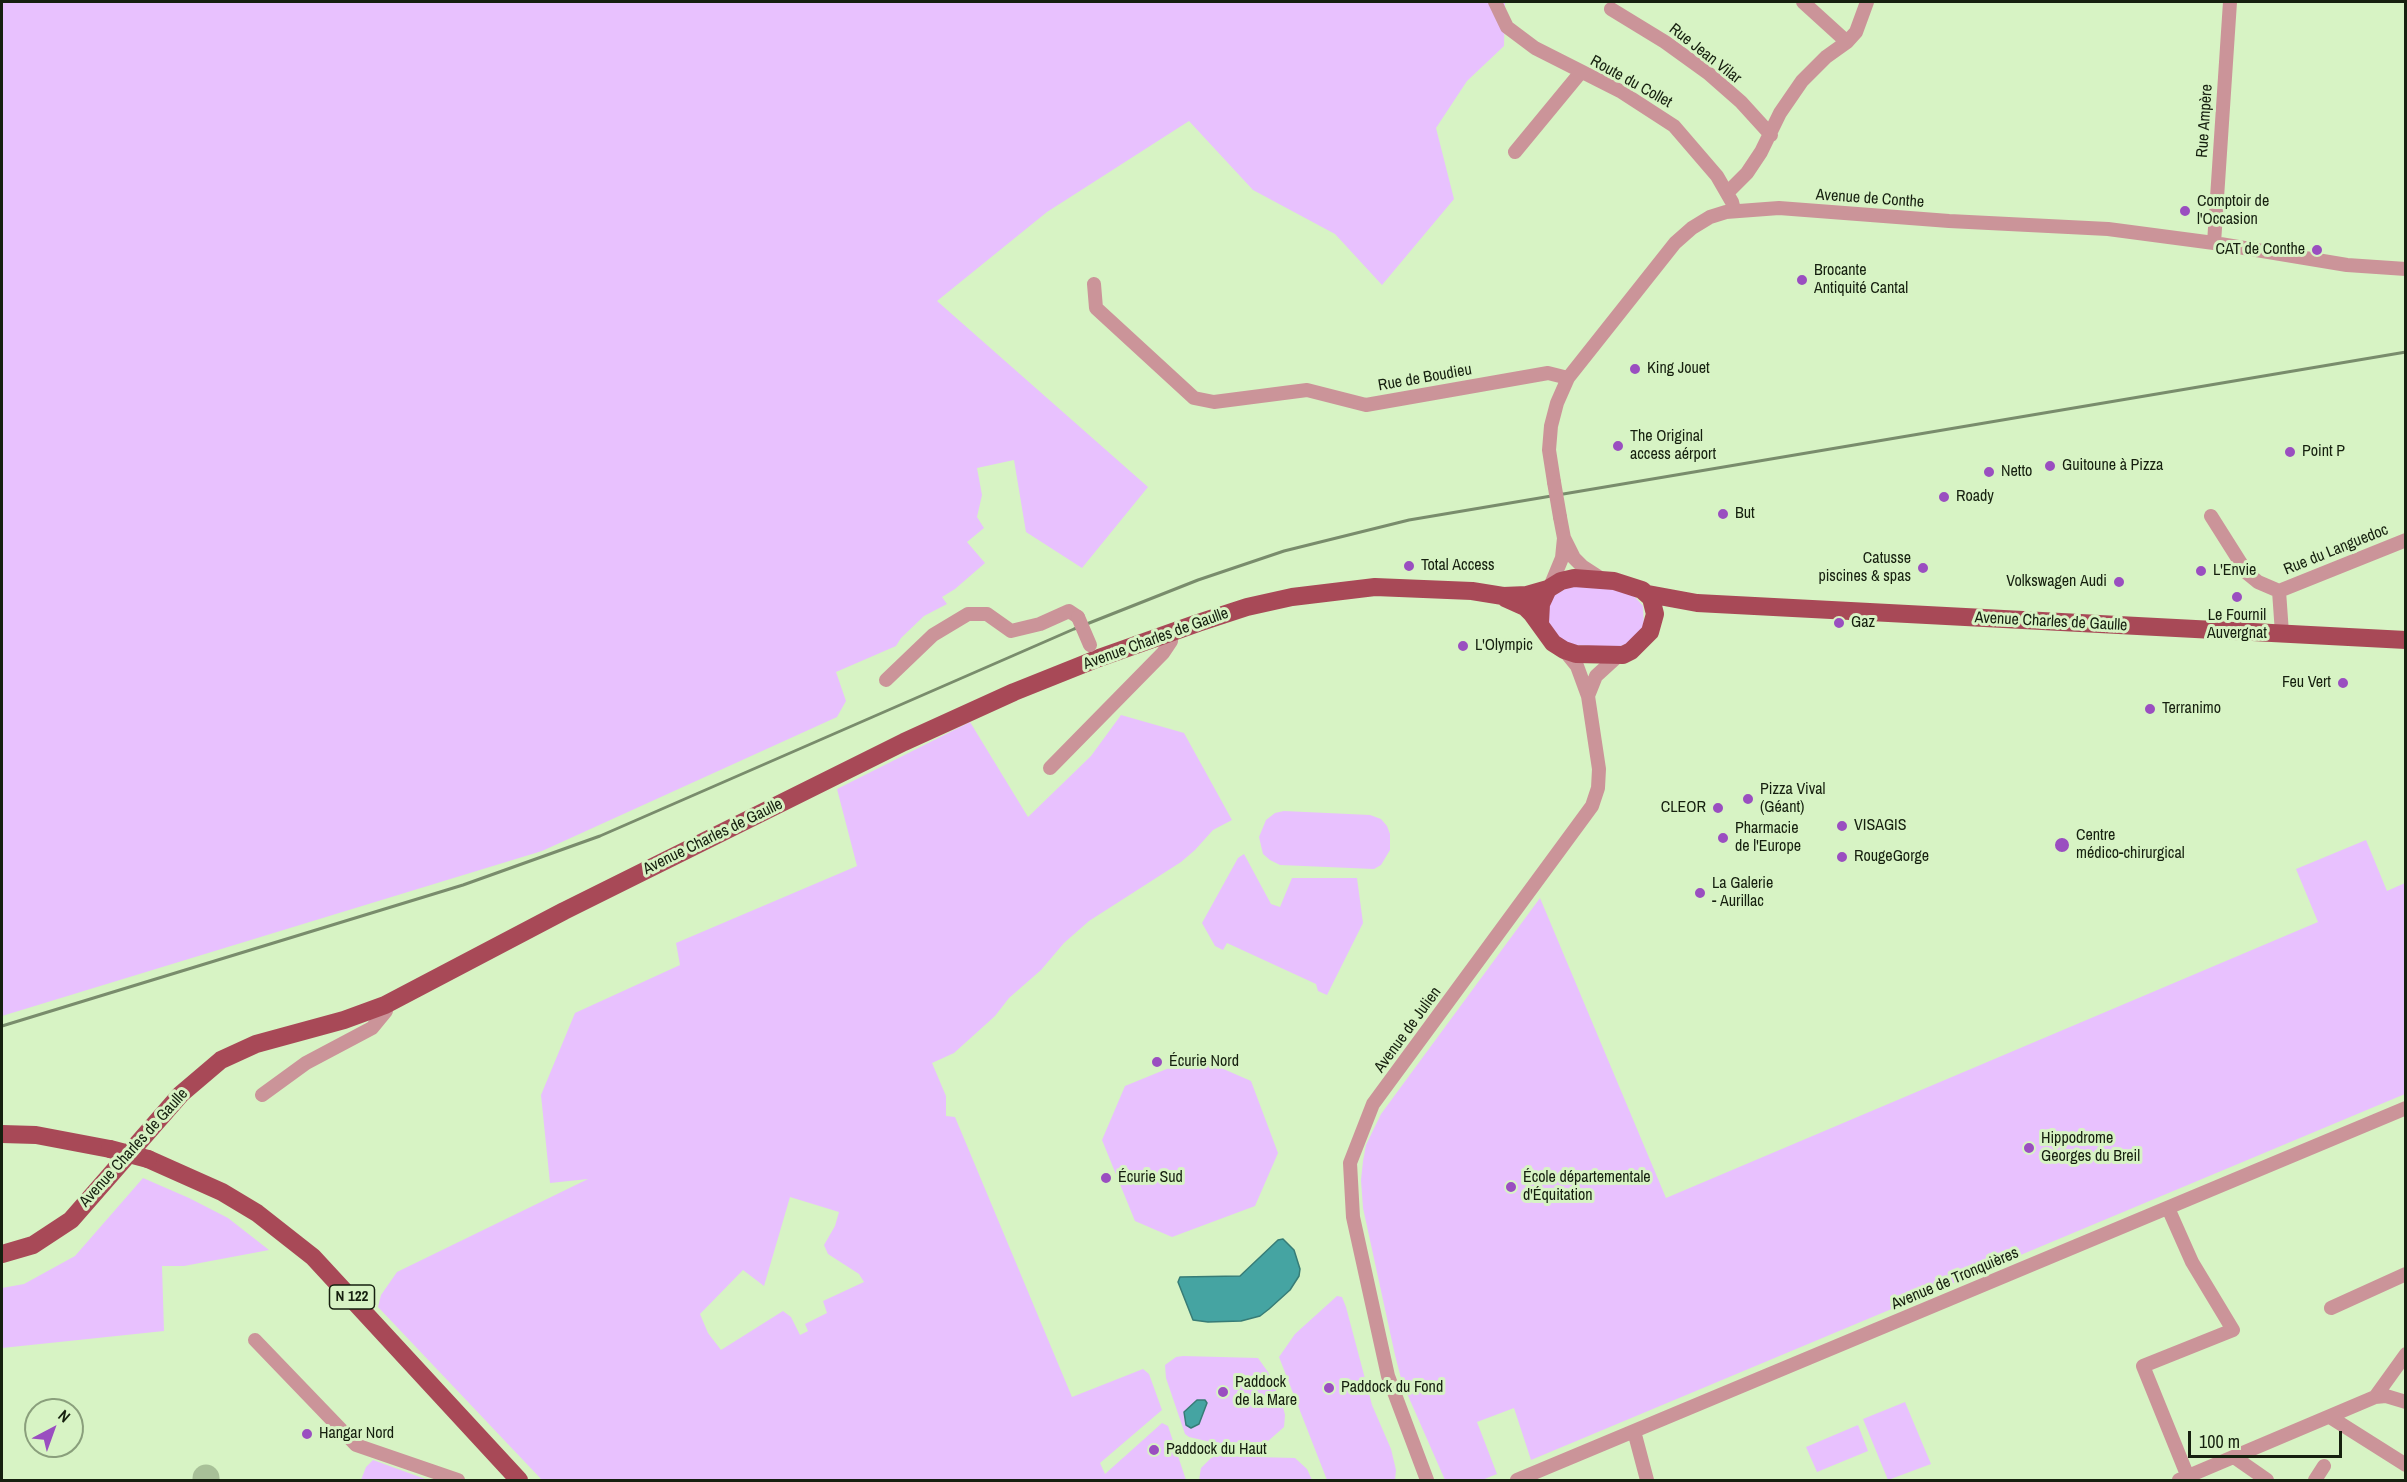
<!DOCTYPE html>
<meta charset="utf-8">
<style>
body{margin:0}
#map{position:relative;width:2407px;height:1482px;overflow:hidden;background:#d7f3c4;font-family:"Archivo Narrow",sans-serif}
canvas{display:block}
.frame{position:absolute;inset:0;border:3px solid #16200f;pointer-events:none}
.north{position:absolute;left:24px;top:1398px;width:60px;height:60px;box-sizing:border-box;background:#d7f3c4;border:2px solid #8a9f7c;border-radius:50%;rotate:41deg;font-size:16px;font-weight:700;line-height:24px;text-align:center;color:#16200f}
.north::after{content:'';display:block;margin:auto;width:21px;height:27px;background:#9a4ec0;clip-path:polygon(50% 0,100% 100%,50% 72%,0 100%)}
.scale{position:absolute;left:2188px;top:1431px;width:154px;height:27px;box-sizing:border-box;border:3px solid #16200f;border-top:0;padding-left:8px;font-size:18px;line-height:21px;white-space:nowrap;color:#16200f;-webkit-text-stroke:4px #d7f3c4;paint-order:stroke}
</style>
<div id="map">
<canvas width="2407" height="1482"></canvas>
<div class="frame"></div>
<div class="north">N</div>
<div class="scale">100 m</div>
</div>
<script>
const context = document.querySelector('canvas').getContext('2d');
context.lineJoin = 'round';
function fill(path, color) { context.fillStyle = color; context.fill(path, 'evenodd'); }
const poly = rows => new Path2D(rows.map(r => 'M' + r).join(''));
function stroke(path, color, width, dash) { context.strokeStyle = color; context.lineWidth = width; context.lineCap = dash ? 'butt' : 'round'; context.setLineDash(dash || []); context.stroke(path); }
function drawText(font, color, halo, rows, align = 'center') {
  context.font = font + ' "Archivo Narrow",sans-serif'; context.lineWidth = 6; context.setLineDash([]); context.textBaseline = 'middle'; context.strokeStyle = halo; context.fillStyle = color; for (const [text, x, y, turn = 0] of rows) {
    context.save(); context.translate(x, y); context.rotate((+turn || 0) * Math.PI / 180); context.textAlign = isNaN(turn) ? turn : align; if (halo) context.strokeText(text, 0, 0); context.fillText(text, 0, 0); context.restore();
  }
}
const green = poly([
 [2,2,1505,2,1505,4,1504,46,1467,81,1436,128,1454,199,1382,285,1335,234,1253,190,1189,121,1047,212,937,301,1148,487,1082,568,1026,532,1014,460,977,468,982,495,977,517,984,528,967,542,985,563,955,589,942,597,947,604,924,616,901,638,896,646,836,672,846,701,837,717,542,851,2,1016],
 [1572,585,1628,589,1643,606,1644,626,1632,642,1618,647,1569,645,1562,642,1546,621,1548,604,1553,596],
 [1121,715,1184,733,1232,820,1213,830,1195,850,1181,862,1089,921,1064,943,1041,970,1009,998,995,1016,954,1053,932,1063,946,1096,946,1116,955,1117,1072,1397,1143,1369,1149,1374,1162,1410,1100,1463,1105,1474,1162,1423,1168,1426,1186,1480,542,1480,378,1307,381,1295,397,1272,588,1179,550,1183,541,1095,575,1013,680,965,676,943,857,866,837,789,970,722,1028,817,1091,756],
 [790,1197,839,1212,835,1226,824,1245,828,1254,859,1274,864,1282,823,1301,827,1313,805,1324,808,1331,800,1335,791,1317,783,1311,721,1350,708,1333,700,1314,743,1270,764,1286],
 [1284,811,1370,815,1381,819,1387,826,1390,834,1390,850,1381,865,1374,869,1280,865,1270,860,1263,854,1259,837,1266,820,1275,813],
 [2366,840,2387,891,2405,883,2405,1094,1531,1460,1514,1408,1477,1422,1497,1474,1482,1480,1445,1480,1402,1382,1395,1355,1363,1208,1361,1180,1363,1161,1366,1145,1381,1114,1540,898,1666,1198,2318,922,2296,869],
 [1244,854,1271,904,1280,907,1292,878,1357,878,1363,923,1327,995,1318,991,1316,984,1227,943,1223,950,1215,946,1202,923,1238,858],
 [1196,1057,1251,1081,1278,1153,1255,1206,1172,1237,1135,1221,1102,1140,1125,1086],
 [143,1178,189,1198,228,1218,269,1250,184,1266,162,1266,164,1331,2,1348,2,1288,24,1284,75,1256],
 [1337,1296,1342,1297,1346,1307,1372,1405,1391,1449,1396,1470,1395,1480,1327,1480,1279,1357,1295,1334],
 [1183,1356,1258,1358,1268,1372,1283,1407,1285,1415,1284,1427,1267,1442,1215,1443,1189,1437,1185,1434,1166,1378,1165,1365,1176,1357],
 [1905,1402,1931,1464,1888,1480,1863,1419],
 [1858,1425,1868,1451,1817,1472,1806,1447],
 [1217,1456,1295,1458,1307,1469,1312,1480,1199,1480,1201,1468,1211,1458],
 [373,1460,428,1480,361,1480,366,1467]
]);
const water = poly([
 [1283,1239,1294,1250,1300,1269,1299,1276,1290,1290,1269,1309,1260,1316,1241,1321,1208,1322,1193,1320,1178,1282,1180,1277,1240,1276,1278,1240,1283,1239],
 [1197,1400,1205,1400,1207,1403,1199,1424,1191,1428,1186,1425,1184,1412,1197,1400]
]);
const taxiway = poly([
 [206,1480,206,1478]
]);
const minor = poly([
 [1495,2,1507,27,1535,48,1620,91,1674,126,1717,176,1732,202,1734,210],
 [1803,2,1847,42],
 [1611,9,1665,42,1708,73,1741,102,1771,135],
 [1515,152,1581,72],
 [1727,193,1747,173,1761,152,1780,113,1802,81,1826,57,1847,42,1856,32,1867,2],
 [2214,243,2230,2],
 [1094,284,1096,308,1194,398,1214,402,1307,390,1366,405,1548,373,1568,378],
 [1554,482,1549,450,1551,426,1557,403,1568,378,1675,243,1692,228,1710,217,1726,212,1779,208,1949,221,2108,229,2214,243,2347,265,2406,269],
 [2211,516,2247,573,2258,582,2279,591],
 [1564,538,1574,558,1582,566,1602,579],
 [1550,587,1562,558,1564,538,1560,517],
 [2282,633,2279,591,2406,540],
 [886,680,933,635,968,614,987,614,1011,631,1040,624,1069,611,1078,617],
 [1588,696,1596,676,1619,655],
 [1050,768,1163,653,1171,641,1168,634],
 [262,1095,306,1063,372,1028,386,1011,385,1005],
 [2168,1208,2192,1262,2233,1330,2143,1366,2188,1477],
 [2331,1308,2406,1274],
 [255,1340,356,1445,458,1480],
 [2375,1397,2386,1396,2406,1402],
 [2330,1417,2406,1465],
 [1634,1431,1647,1480],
 [2234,1457,2267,1480],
 [1427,1480,1388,1376,1353,1217,1350,1163,1373,1104,1592,806,1598,788,1599,769,1588,696,1577,666,1564,650],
 [1517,1480,2406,1108],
 [2179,1480,2375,1397,2406,1354],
 [2315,1480,2324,1466]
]);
const major = poly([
 [1648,594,1697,603,2406,640],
 [1505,598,1525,607,1532,614,1553,643,1564,650,1576,654,1623,655,1631,651,1650,632,1655,614,1651,598,1642,590,1614,581,1574,578,1561,581,1548,589,1541,604,1540,623],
 [2,1134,36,1135,110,1149],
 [148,1159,222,1192,257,1213,313,1257,519,1480],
 [2,1254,33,1245,71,1220,181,1094,221,1060,256,1044,344,1020,385,1005,564,911,904,742,1014,692,1099,658,1198,623,1247,607,1292,597,1375,587,1472,591,1503,596,1527,595,1548,589]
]);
const rail = poly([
 [2,1026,463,885,600,836,1074,629,1198,580,1284,551,1409,520,2406,352]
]);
const minorBridge = poly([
 [1554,482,1560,517],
 [1078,617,1090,645]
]);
const majorBridge = poly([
 [110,1149,148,1159]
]);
const markers = [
 [2185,211,6,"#9a4ec0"],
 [2317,250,6,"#9a4ec0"],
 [1802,280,6,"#9a4ec0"],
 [1635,369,6,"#9a4ec0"],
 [1618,446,6,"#9a4ec0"],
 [2290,452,6,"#9a4ec0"],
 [2050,466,6,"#9a4ec0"],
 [1989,472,6,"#9a4ec0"],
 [1944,497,6,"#9a4ec0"],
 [1723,514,6,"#9a4ec0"],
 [1409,566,6,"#9a4ec0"],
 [1923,568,6,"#9a4ec0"],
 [2201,571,6,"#9a4ec0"],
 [2119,582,6,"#9a4ec0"],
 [2237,597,6,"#9a4ec0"],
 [1839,623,6,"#9a4ec0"],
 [1463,646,6,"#9a4ec0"],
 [2343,683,6,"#9a4ec0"],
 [2150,709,6,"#9a4ec0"],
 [1748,799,6,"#9a4ec0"],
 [1718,808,6,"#9a4ec0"],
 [1842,826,6,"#9a4ec0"],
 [1723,838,6,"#9a4ec0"],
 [2062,845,8,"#9a4ec0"],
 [1842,857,6,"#9a4ec0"],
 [1700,893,6,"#9a4ec0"],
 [1157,1062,6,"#9a4ec0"],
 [2029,1148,6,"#9a4ec0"],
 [1106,1178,6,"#9a4ec0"],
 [1511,1187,6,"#9a4ec0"],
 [1329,1388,6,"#9a4ec0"],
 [1223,1392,6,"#9a4ec0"],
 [307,1434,6,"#9a4ec0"],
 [1154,1450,6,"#9a4ec0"]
];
const shields = [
 [352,1297,45]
];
const shieldNames = [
 ["N 122",352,1297]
];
const streetNames = [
 ["Rue Jean Vilar",1705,54,38],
 ["Route du Collet",1631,82,29],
 ["Rue Ampère",2205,121,-86],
 ["Avenue de Conthe",1870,199,4],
 ["Rue de Boudieu",1425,378,-10],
 ["Rue du Languedoc",2336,550,-22],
 ["Avenue Charles de Gaulle",2051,622,3],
 ["Avenue Charles de Gaulle",1156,639,-20],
 ["Avenue Charles de Gaulle",713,837,-26],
 ["Avenue de Julien",1408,1030,-54],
 ["Avenue Charles de Gaulle",134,1148,-48],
 ["Avenue de Tronquières",1955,1279,-23]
];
const poiNames = [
 ["Comptoir de",2197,202],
 ["l'Occasion",2197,220],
 ["CAT de Conthe",2305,250,"right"],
 ["Brocante",1814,271],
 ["Antiquité Cantal",1814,289],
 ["King Jouet",1647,369],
 ["The Original",1630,437],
 ["access aérport",1630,455],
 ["Point P",2302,452],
 ["Guitoune à Pizza",2062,466],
 ["Netto",2001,472],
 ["Roady",1956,497],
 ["But",1735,514],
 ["Catusse",1911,559,"right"],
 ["piscines & spas",1911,577,"right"],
 ["Total Access",1421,566],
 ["L'Envie",2213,571],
 ["Volkswagen Audi",2107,582,"right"],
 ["Le Fournil",2237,616,"center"],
 ["Auvergnat",2237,634,"center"],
 ["Gaz",1851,623],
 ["L'Olympic",1475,646],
 ["Feu Vert",2331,683,"right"],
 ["Terranimo",2162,709],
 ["Pizza Vival",1760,790],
 ["(Géant)",1760,808],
 ["CLEOR",1706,808,"right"],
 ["VISAGIS",1854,826],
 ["Pharmacie",1735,829],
 ["de l'Europe",1735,847],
 ["Centre",2076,836],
 ["médico-chirurgical",2076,854],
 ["RougeGorge",1854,857],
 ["La Galerie",1712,884],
 ["- Aurillac",1712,902],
 ["Écurie Nord",1169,1062],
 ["Hippodrome",2041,1139],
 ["Georges du Breil",2041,1157],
 ["Écurie Sud",1118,1178],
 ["École départementale",1523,1178],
 ["d'Équitation",1523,1196],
 ["Paddock",1235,1383],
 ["de la Mare",1235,1401],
 ["Paddock du Fond",1341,1388],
 ["Hangar Nord",319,1434],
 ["Paddock du Haut",1166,1450]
];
fill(green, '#e8c1fe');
fill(water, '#45a4a2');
stroke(water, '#377c76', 1.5);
stroke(taxiway, '#a8c098', 27);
stroke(minor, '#cb9499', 14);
stroke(major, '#a84957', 18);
stroke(rail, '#798c6c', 3);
stroke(minorBridge, '#cb9499', 14);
stroke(majorBridge, '#a84957', 18);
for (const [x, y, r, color] of markers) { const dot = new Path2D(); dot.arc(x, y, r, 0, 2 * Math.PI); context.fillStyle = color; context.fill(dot); stroke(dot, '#d7f3c4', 2); }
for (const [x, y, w] of shields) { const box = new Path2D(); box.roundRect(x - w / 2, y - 12, w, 24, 4.5); context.fillStyle = '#d7f3c4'; context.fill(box); stroke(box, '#16200f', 1.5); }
drawText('bold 15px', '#16200f', null, shieldNames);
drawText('16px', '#16200f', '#d7f3c4', streetNames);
drawText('16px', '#16200f', '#d7f3c4', poiNames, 'left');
</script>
